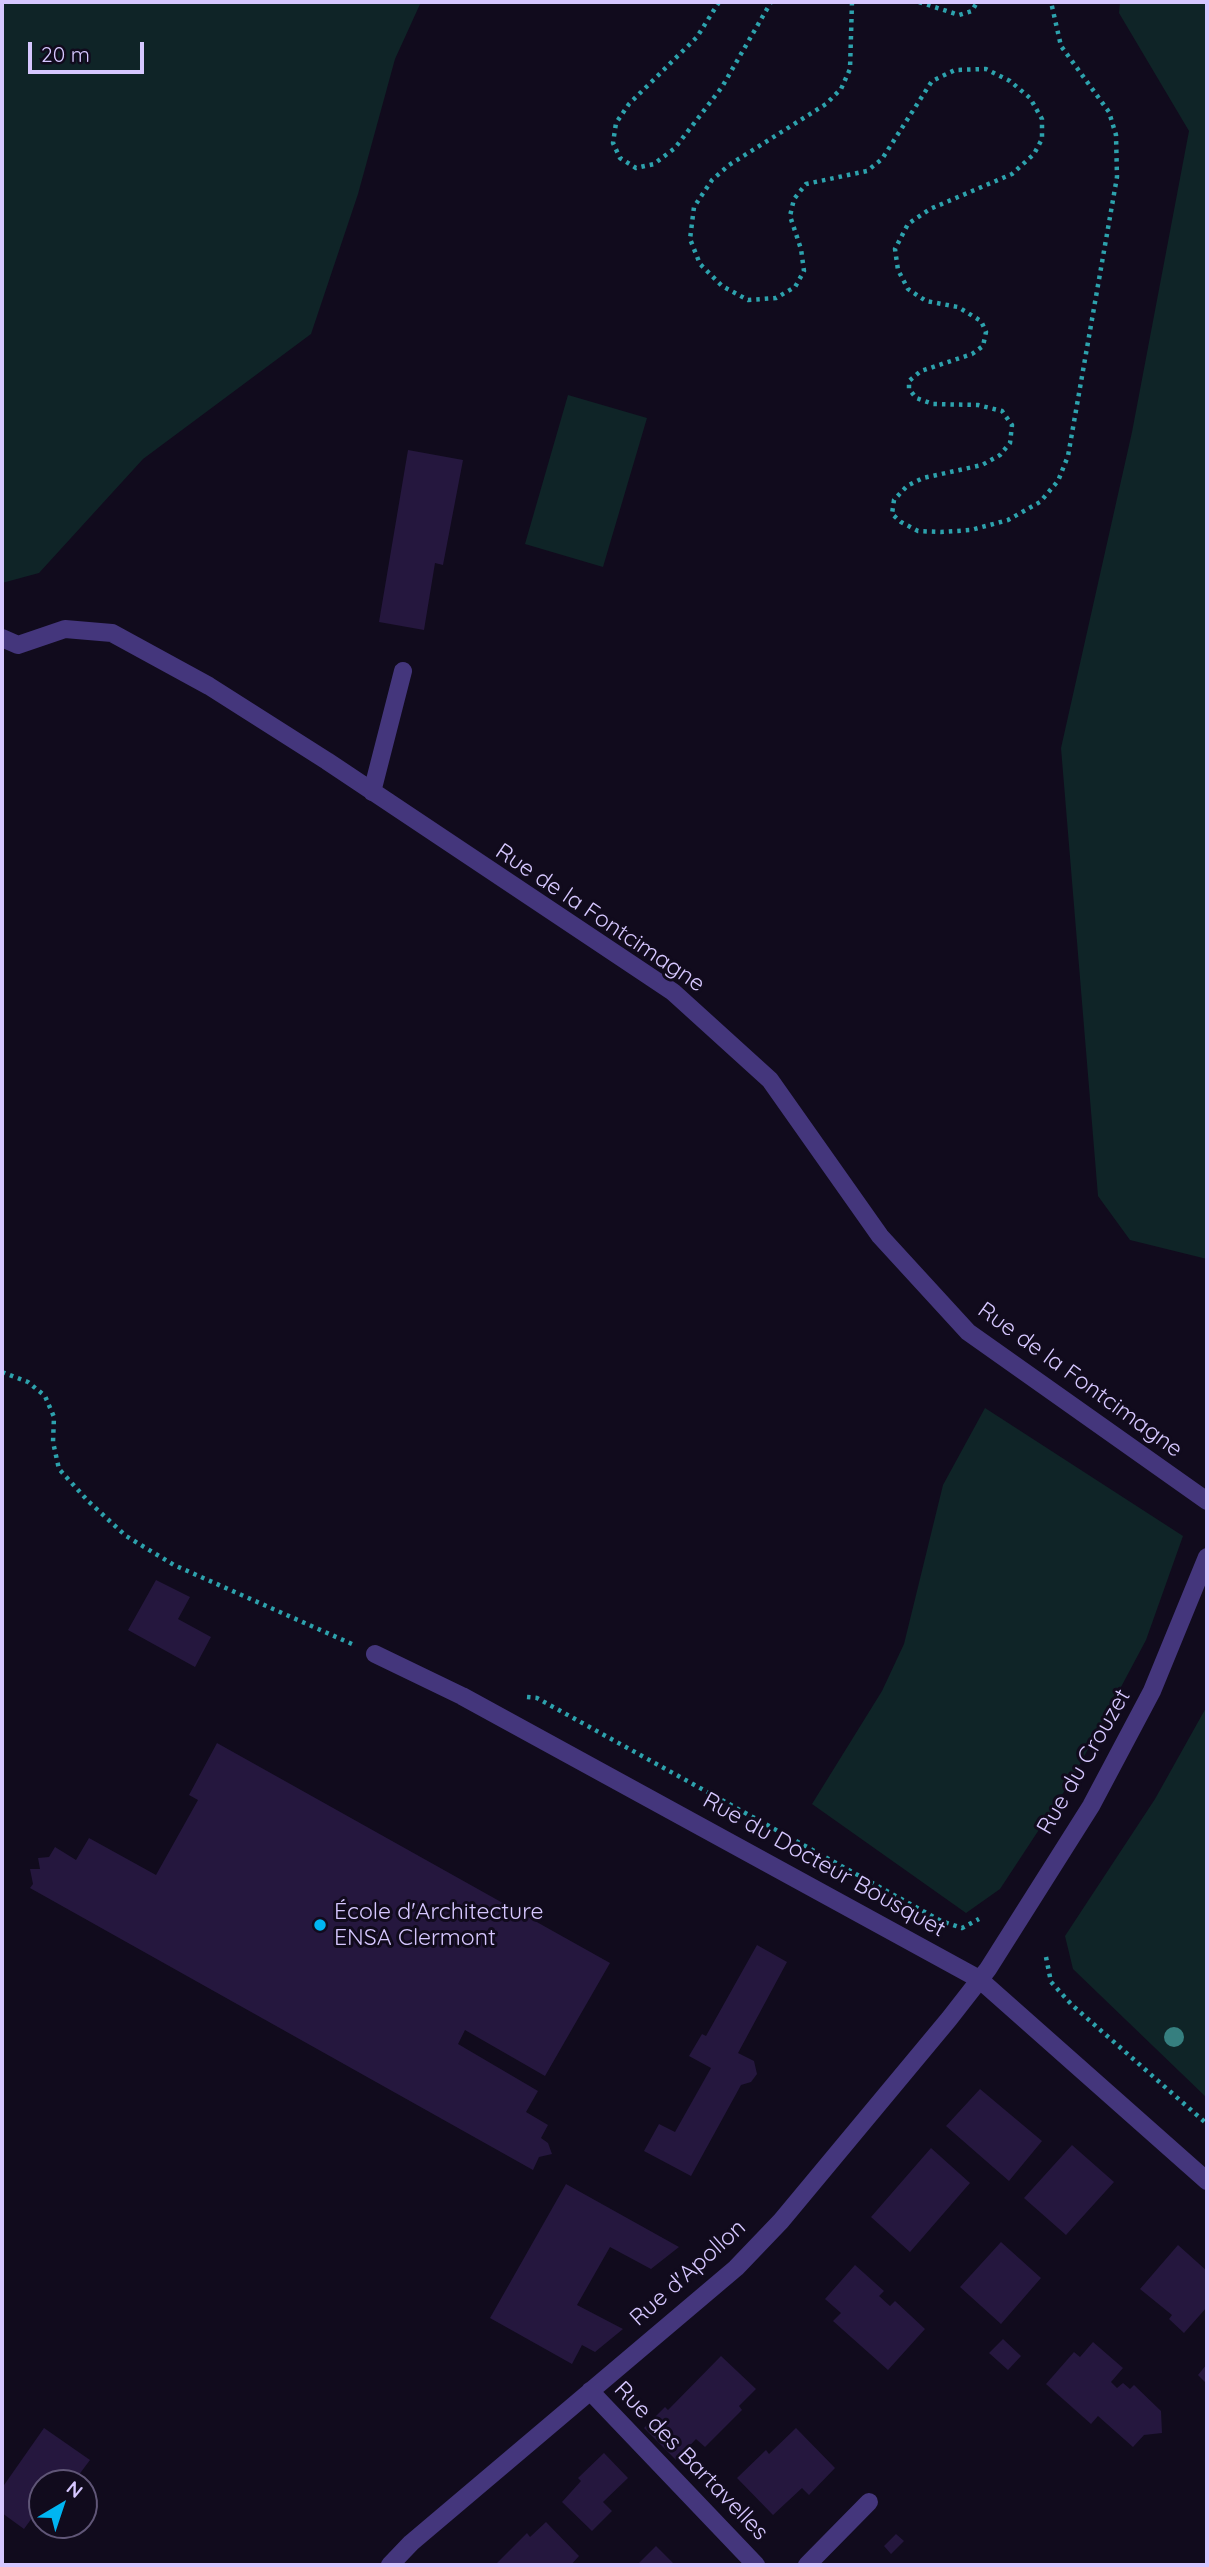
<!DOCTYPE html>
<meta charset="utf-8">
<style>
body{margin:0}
#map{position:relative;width:1209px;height:2567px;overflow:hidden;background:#110b1d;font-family:Quicksand,sans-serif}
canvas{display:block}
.frame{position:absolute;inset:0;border:4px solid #d6c7ff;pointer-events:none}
.north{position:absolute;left:28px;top:2469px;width:70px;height:70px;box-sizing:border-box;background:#110b1d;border:2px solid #605677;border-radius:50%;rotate:39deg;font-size:19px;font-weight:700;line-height:28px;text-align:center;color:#d6c7ff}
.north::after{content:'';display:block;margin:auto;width:24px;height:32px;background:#00b5f2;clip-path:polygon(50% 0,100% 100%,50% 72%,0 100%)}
.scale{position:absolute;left:28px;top:42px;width:116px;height:32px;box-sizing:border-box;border:4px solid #d6c7ff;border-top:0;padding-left:9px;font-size:21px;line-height:24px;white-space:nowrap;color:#d6c7ff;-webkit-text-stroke:5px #110b1d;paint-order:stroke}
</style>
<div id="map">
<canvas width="1209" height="2567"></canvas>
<div class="frame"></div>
<div class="north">N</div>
<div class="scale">20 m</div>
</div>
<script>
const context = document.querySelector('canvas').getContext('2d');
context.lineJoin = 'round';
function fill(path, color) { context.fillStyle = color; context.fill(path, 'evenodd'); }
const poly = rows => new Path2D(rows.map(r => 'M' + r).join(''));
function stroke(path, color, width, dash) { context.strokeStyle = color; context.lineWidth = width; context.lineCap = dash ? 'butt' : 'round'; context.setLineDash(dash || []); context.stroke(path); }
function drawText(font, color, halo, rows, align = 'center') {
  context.font = font + ' Quicksand,sans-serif'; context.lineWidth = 6; context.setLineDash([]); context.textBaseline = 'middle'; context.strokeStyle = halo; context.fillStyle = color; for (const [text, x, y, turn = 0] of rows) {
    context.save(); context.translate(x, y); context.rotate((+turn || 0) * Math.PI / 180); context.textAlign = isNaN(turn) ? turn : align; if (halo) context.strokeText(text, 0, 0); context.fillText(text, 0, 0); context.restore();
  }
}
const green = poly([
 [2,2,421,2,395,59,358,194,311,334,143,459,39,573,2,583],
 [1120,2,1207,2,1207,1259,1130,1240,1098,1196,1061,748,1132,432,1189,131,1119,13],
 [568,395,647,418,603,567,525,544],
 [985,1408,1183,1536,1146,1640,1071,1781,1000,1889,966,1913,812,1804,882,1691,904,1644,943,1485],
 [1207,1706,1207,2098,1073,1969,1065,1936,1155,1799]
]);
const building = poly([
 [408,450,463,460,443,565,435,563,424,630,379,622],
 [156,1580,190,1597,178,1619,211,1637,195,1667,128,1630],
 [217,1743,610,1963,545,2076,465,2030,458,2044,538,2091,526,2112,548,2125,541,2138,548,2143,552,2154,539,2157,533,2170,30,1888,33,1884,30,1869,40,1869,38,1858,49,1857,55,1847,76,1860,89,1838,156,1875,198,1800,189,1795],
 [757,1945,787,1962,738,2053,754,2061,757,2074,751,2082,741,2085,691,2176,644,2151,659,2124,675,2132,711,2068,689,2056,702,2034,706,2036],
 [980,2089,1042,2141,1009,2181,946,2126],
 [1072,2145,1114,2182,1066,2235,1024,2198],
 [931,2148,970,2183,910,2252,871,2217],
 [566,2184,679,2247,651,2269,610,2247,577,2305,623,2329,595,2352,582,2345,572,2364,490,2318],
 [1001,2242,1041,2278,1001,2324,960,2287],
 [1178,2245,1207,2271,1207,2307,1184,2333,1169,2319,1172,2315,1140,2289],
 [855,2265,884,2291,879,2296,890,2306,895,2301,925,2329,888,2370,833,2321,841,2313,825,2299],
 [1003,2339,1021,2356,1008,2370,989,2353],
 [1093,2342,1123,2368,1111,2382,1117,2388,1123,2383,1130,2389,1134,2385,1161,2411,1162,2433,1144,2435,1133,2447,1098,2416,1091,2424,1046,2384,1074,2352,1080,2357],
 [721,2356,756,2389,739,2406,742,2410,705,2447,696,2439,676,2460,644,2428,665,2407,668,2410],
 [1207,2364,1207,2384,1198,2375],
 [44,2428,90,2460,75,2480,65,2473,57,2483,42,2483,42,2504,24,2529,2,2513,2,2488],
 [796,2428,835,2468,809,2495,802,2488,773,2515,737,2478,766,2450,769,2454],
 [604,2453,628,2478,603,2502,612,2511,592,2531,562,2502,581,2481,578,2478],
 [546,2522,579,2556,571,2565,495,2565,527,2533,530,2537],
 [896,2534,904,2541,891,2554,884,2546],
 [656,2546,675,2565,637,2565]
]);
const path = poly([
 [719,2,697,37,629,104,616,123,613,143,620,158,636,168,654,164,675,148,722,87,771,2],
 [852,2,850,69,841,89,826,104,729,165,712,180,694,207,690,239,700,264,722,286,748,300,776,298,795,287,804,271,801,249,790,216,794,199,806,184,867,171,882,159,932,81,955,70,986,69,1010,81,1030,98,1042,119,1042,139,1034,154,1012,174,930,209,908,224,895,249,898,270,908,289,926,301,958,307,981,321,986,332,983,346,972,354,921,371,909,381,909,389,916,398,933,404,978,405,1002,411,1012,425,1010,443,1000,455,982,465,923,478,907,486,894,500,892,514,901,522,918,531,941,532,971,530,1008,520,1040,502,1058,481,1068,456,1117,177,1116,135,1109,112,1061,46,1051,2],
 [919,2,959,15,972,11,977,2],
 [2,1372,28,1382,45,1396,54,1417,53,1442,59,1469,88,1501,126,1536,174,1565,352,1644],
 [527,1697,537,1698,941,1921,962,1928,979,1919],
 [1046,1957,1051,1982,1072,2005,1207,2124]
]);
const minor = poly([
 [2,638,18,645,65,629,112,633,209,686,327,761,673,992,770,1080,880,1236,968,1332,1207,1501],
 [372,792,403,671],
 [375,1654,462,1696,979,1979,1207,2181],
 [590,2391,756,2565],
 [390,2565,411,2543,736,2268,781,2221,949,2019,988,1969,1091,1806,1152,1691,1207,1557],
 [807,2565,869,2502]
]);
const trees = [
 [1174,2037]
];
const markers = [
 [320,1925,7,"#00b5f2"]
];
const streetNames = [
 ["Rue de la Fontcimagne",600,918,34],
 ["Rue de la Fontcimagne",1080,1380,36],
 ["Rue du Crouzet",1084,1762,-60],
 ["Rue du Docteur Bousquet",824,1865,29],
 ["Rue d'Apollon",688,2273,-42],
 ["Rue des Bartavelles",691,2461,46]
];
const poiNames = [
 ["École d'Architecture",334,1912],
 ["ENSA Clermont",334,1938]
];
fill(green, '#0f2427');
fill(building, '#25173e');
stroke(path, '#2da2ad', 4.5, [3.5, 5]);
stroke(minor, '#44367c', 18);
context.fillStyle = '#367f7f';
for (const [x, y] of trees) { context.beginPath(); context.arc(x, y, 10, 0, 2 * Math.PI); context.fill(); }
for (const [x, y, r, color] of markers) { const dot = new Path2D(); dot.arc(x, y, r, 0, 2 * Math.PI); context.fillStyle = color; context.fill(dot); stroke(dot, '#110b1d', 2.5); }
drawText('23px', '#d6c7ff', '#110b1d', streetNames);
drawText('23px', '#d6c7ff', '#110b1d', poiNames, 'left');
</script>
